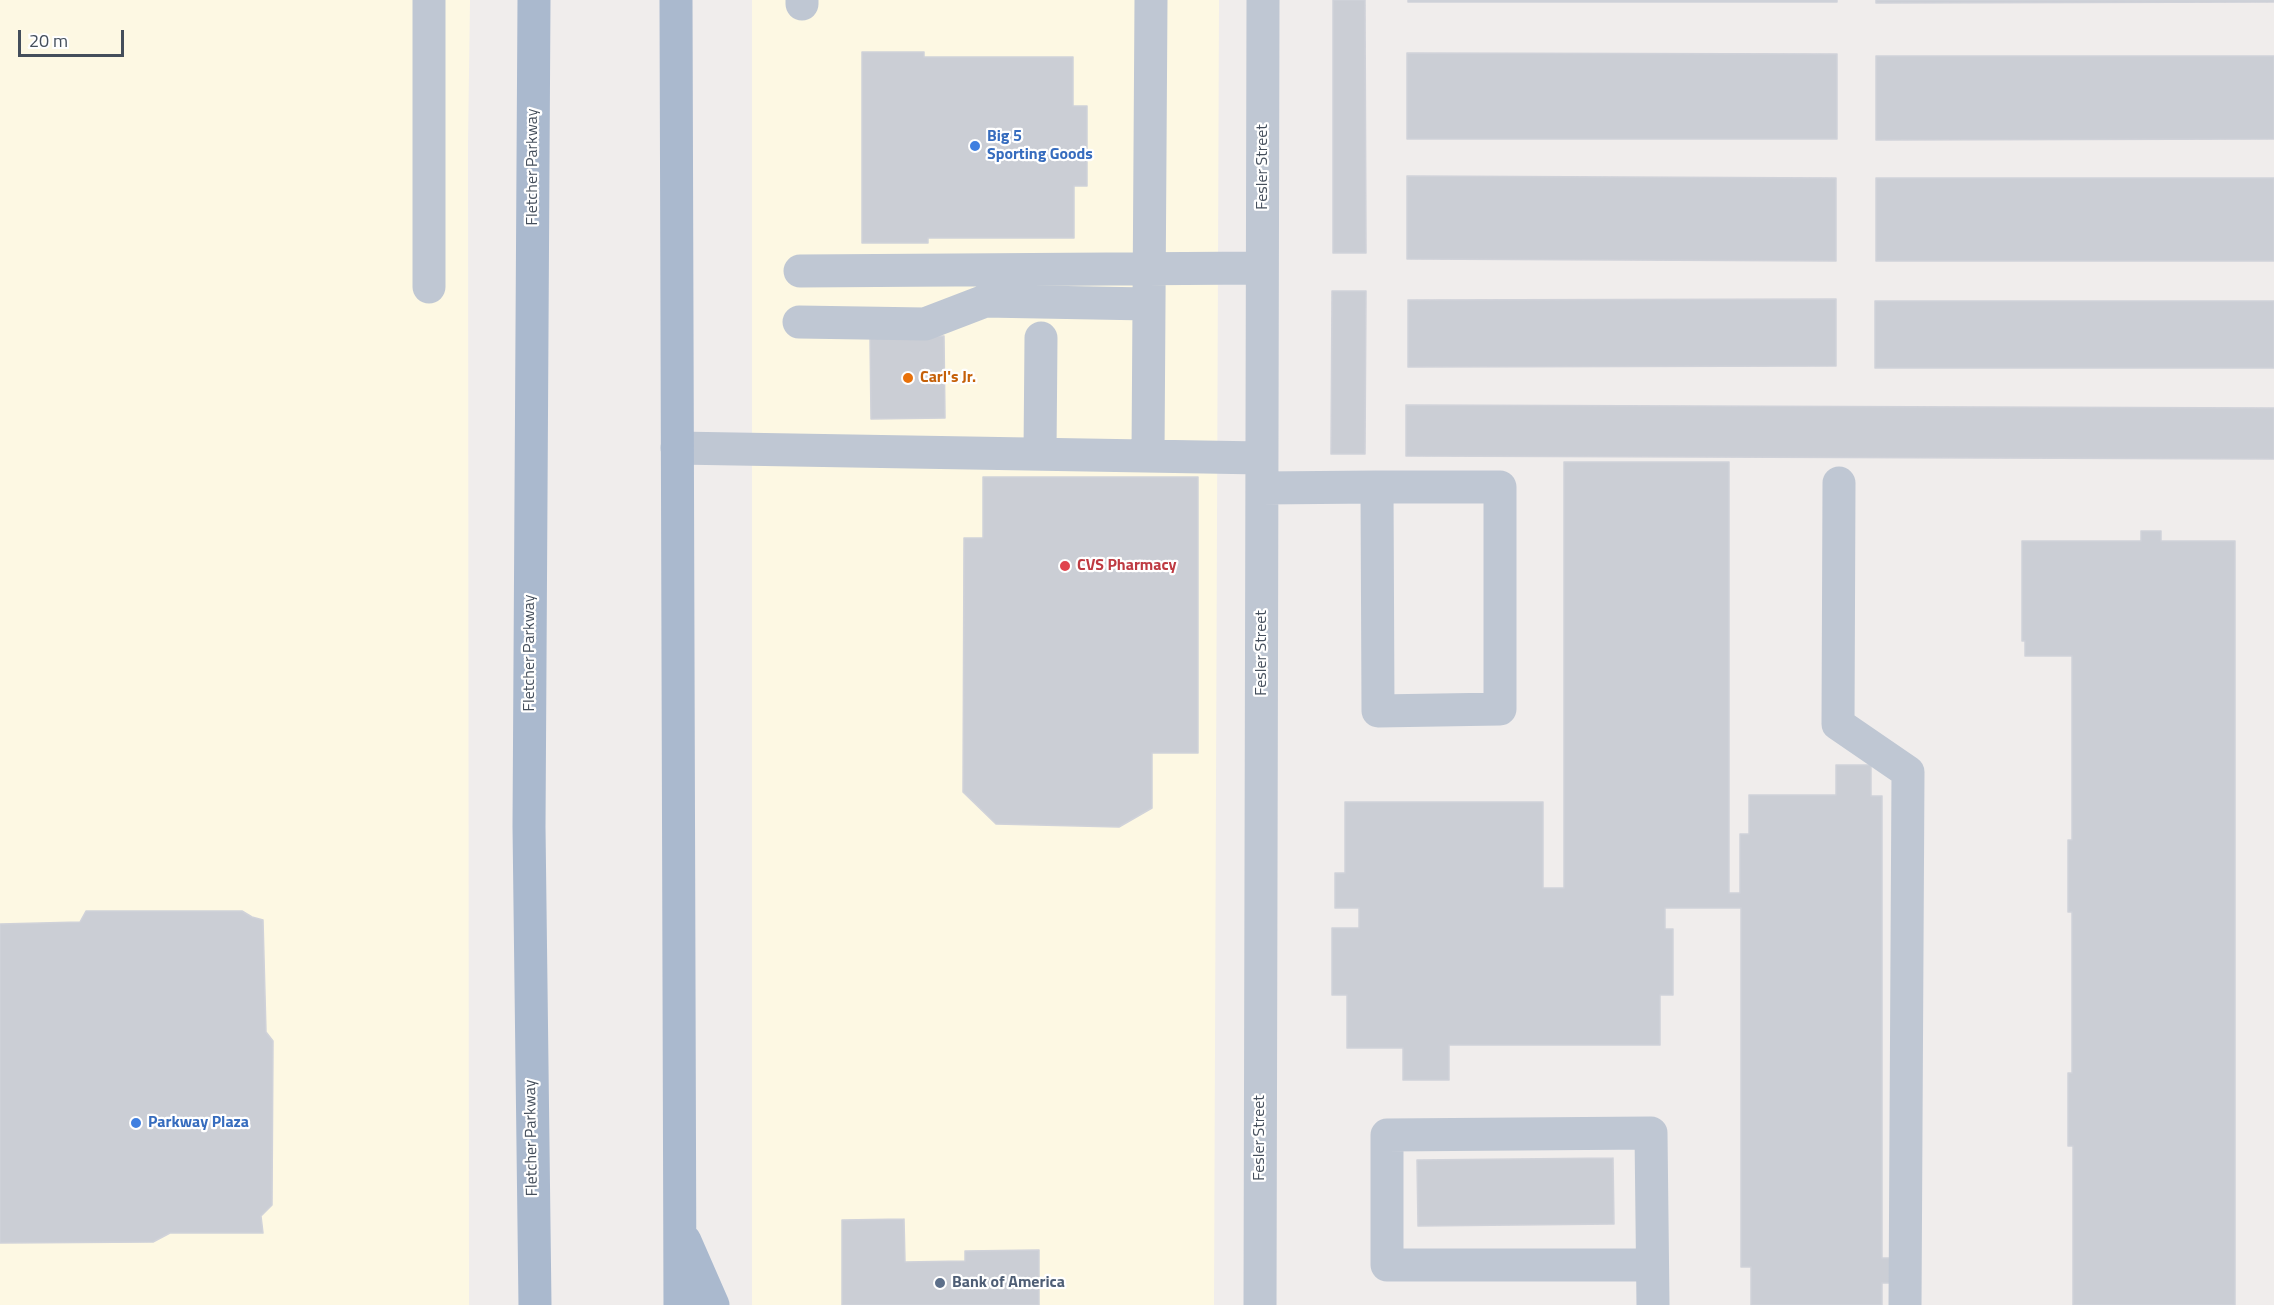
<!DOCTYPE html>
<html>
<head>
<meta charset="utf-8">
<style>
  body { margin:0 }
  #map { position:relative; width:2274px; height:1305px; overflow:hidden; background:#f0edec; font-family:"Titillium Web",sans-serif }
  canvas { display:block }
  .scale { position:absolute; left:18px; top:30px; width:106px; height:27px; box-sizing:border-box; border:3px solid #444e5b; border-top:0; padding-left:8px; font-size:18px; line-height:21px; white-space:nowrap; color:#444e5b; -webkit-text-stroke:4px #fff; paint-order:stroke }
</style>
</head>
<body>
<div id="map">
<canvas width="2274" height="1305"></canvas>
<div class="scale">20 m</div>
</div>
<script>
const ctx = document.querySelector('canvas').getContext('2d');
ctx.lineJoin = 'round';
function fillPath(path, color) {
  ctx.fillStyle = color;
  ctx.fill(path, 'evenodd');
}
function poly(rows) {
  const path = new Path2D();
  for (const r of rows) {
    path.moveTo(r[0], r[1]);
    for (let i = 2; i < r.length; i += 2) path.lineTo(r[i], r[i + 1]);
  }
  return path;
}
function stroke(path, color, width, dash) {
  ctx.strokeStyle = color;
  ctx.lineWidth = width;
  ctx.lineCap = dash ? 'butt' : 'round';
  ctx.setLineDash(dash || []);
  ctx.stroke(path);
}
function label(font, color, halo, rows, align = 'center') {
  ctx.font = font + ' "Titillium Web",sans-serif';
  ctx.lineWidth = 4.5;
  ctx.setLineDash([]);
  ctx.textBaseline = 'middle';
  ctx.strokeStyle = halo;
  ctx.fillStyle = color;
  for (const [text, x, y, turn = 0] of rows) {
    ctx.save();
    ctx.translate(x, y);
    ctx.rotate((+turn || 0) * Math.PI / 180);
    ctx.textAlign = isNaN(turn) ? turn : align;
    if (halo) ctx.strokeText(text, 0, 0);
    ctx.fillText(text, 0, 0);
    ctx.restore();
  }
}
fillPath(poly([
  [0,0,470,0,468,144,469,1305,0,1305],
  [752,0,1219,0,1214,1305,752,1305]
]), '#fdf8e3');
const building = poly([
  [1333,0,1365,0,1366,253,1333,253,1333,0],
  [1408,0,1837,0,1837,2,1408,2,1408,0],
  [1876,0,2274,0,2274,2,1876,3,1876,0],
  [862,52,924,52,924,57,1073,57,1073,106,1087,106,1087,186,1074,186,1074,238,928,238,928,243,862,243,862,52],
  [1407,53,1837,54,1837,139,1407,139,1407,53],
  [1876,56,2274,56,2274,139,1876,140,1876,56],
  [1407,176,1836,178,1836,261,1407,259,1407,176],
  [1876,178,2274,178,2274,261,1876,261,1876,178],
  [1332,291,1366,291,1365,454,1331,454,1332,291],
  [1836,299,1836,366,1408,367,1408,300,1836,299],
  [1875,301,2274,301,2274,368,1875,368,1875,301],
  [944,336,945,418,871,419,870,337,944,336],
  [1406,405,2274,408,2274,459,1406,456,1406,405],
  [1564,462,1729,462,1729,893,1740,893,1740,834,1749,834,1749,795,1836,795,1836,765,1871,765,1871,796,1882,796,1882,1258,1892,1258,1892,1283,1882,1283,1882,1305,1751,1305,1751,1267,1741,1267,1741,908,1665,908,1665,929,1673,929,1673,995,1660,995,1660,1045,1449,1045,1449,1080,1403,1080,1403,1048,1347,1048,1347,995,1332,995,1332,928,1359,928,1359,908,1335,908,1335,873,1345,873,1345,802,1543,802,1543,888,1564,888,1564,462],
  [983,477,1198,477,1198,753,1152,753,1152,808,1119,827,996,824,963,792,964,538,983,538,983,477],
  [2141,531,2161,531,2161,541,2235,541,2235,1305,2073,1305,2073,1146,2068,1146,2068,1073,2072,1073,2072,912,2068,912,2068,840,2072,840,2072,656,2025,656,2025,641,2022,641,2022,541,2141,541,2141,531],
  [86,911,242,911,252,917,263,920,266,1032,273,1041,272,1205,261,1216,263,1233,170,1233,153,1242,0,1243,0,924,80,922,86,911],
  [1613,1158,1614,1224,1418,1226,1417,1160,1613,1158],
  [904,1219,905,1262,965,1261,965,1251,1039,1250,1039,1305,842,1305,842,1220,904,1219]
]);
fillPath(building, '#cbced5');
stroke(building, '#d0d2d9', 1.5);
stroke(poly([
  [429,0,429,287],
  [802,4,802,0],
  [800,271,1262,268],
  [799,322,925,324,985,301,1148,304],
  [677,448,1262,458],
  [1040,453,1041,338],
  [1148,456,1151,0],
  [1839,483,1838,724,1908,772,1905,1305],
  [1262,488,1377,487,1500,487,1500,709,1378,711,1377,487],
  [1652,1265,1387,1265,1387,1135,1651,1133,1653,1305],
  [1260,1305,1263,0]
]), '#bfc7d3', 33);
stroke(poly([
  [534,0,529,826,535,1305],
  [676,0,680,1305],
  [685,1241,713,1305]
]), '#aab9ce', 33);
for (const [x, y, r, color] of [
  [975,146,6,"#3f7fe0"],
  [908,378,6,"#e8710a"],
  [1065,566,6,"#e0444e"],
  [136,1123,6,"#3f7fe0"],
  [940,1283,6,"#5c6f8a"]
]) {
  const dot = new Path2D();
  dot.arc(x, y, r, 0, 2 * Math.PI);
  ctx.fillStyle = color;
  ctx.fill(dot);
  stroke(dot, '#fff', 2);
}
label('bold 16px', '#366cbe', '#fff', [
  ["Big 5",987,137],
  ["Sporting Goods",987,155],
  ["Parkway Plaza",148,1123]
], 'left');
label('16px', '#444e5b', '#fff', [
  ["Fletcher Parkway",533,167,-90],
  ["Fesler Street",1263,167,-90],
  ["Fletcher Parkway",530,653,-90],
  ["Fesler Street",1262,653,-90],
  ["Fletcher Parkway",532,1138,-91],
  ["Fesler Street",1260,1138,-90]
]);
label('bold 16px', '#c56008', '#fff', [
  ["Carl's Jr.",920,378]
], 'left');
label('bold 16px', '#be3a42', '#fff', [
  ["CVS Pharmacy",1077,566]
], 'left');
label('bold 16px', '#4e5e75', '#fff', [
  ["Bank of America",952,1283]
], 'left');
</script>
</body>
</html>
